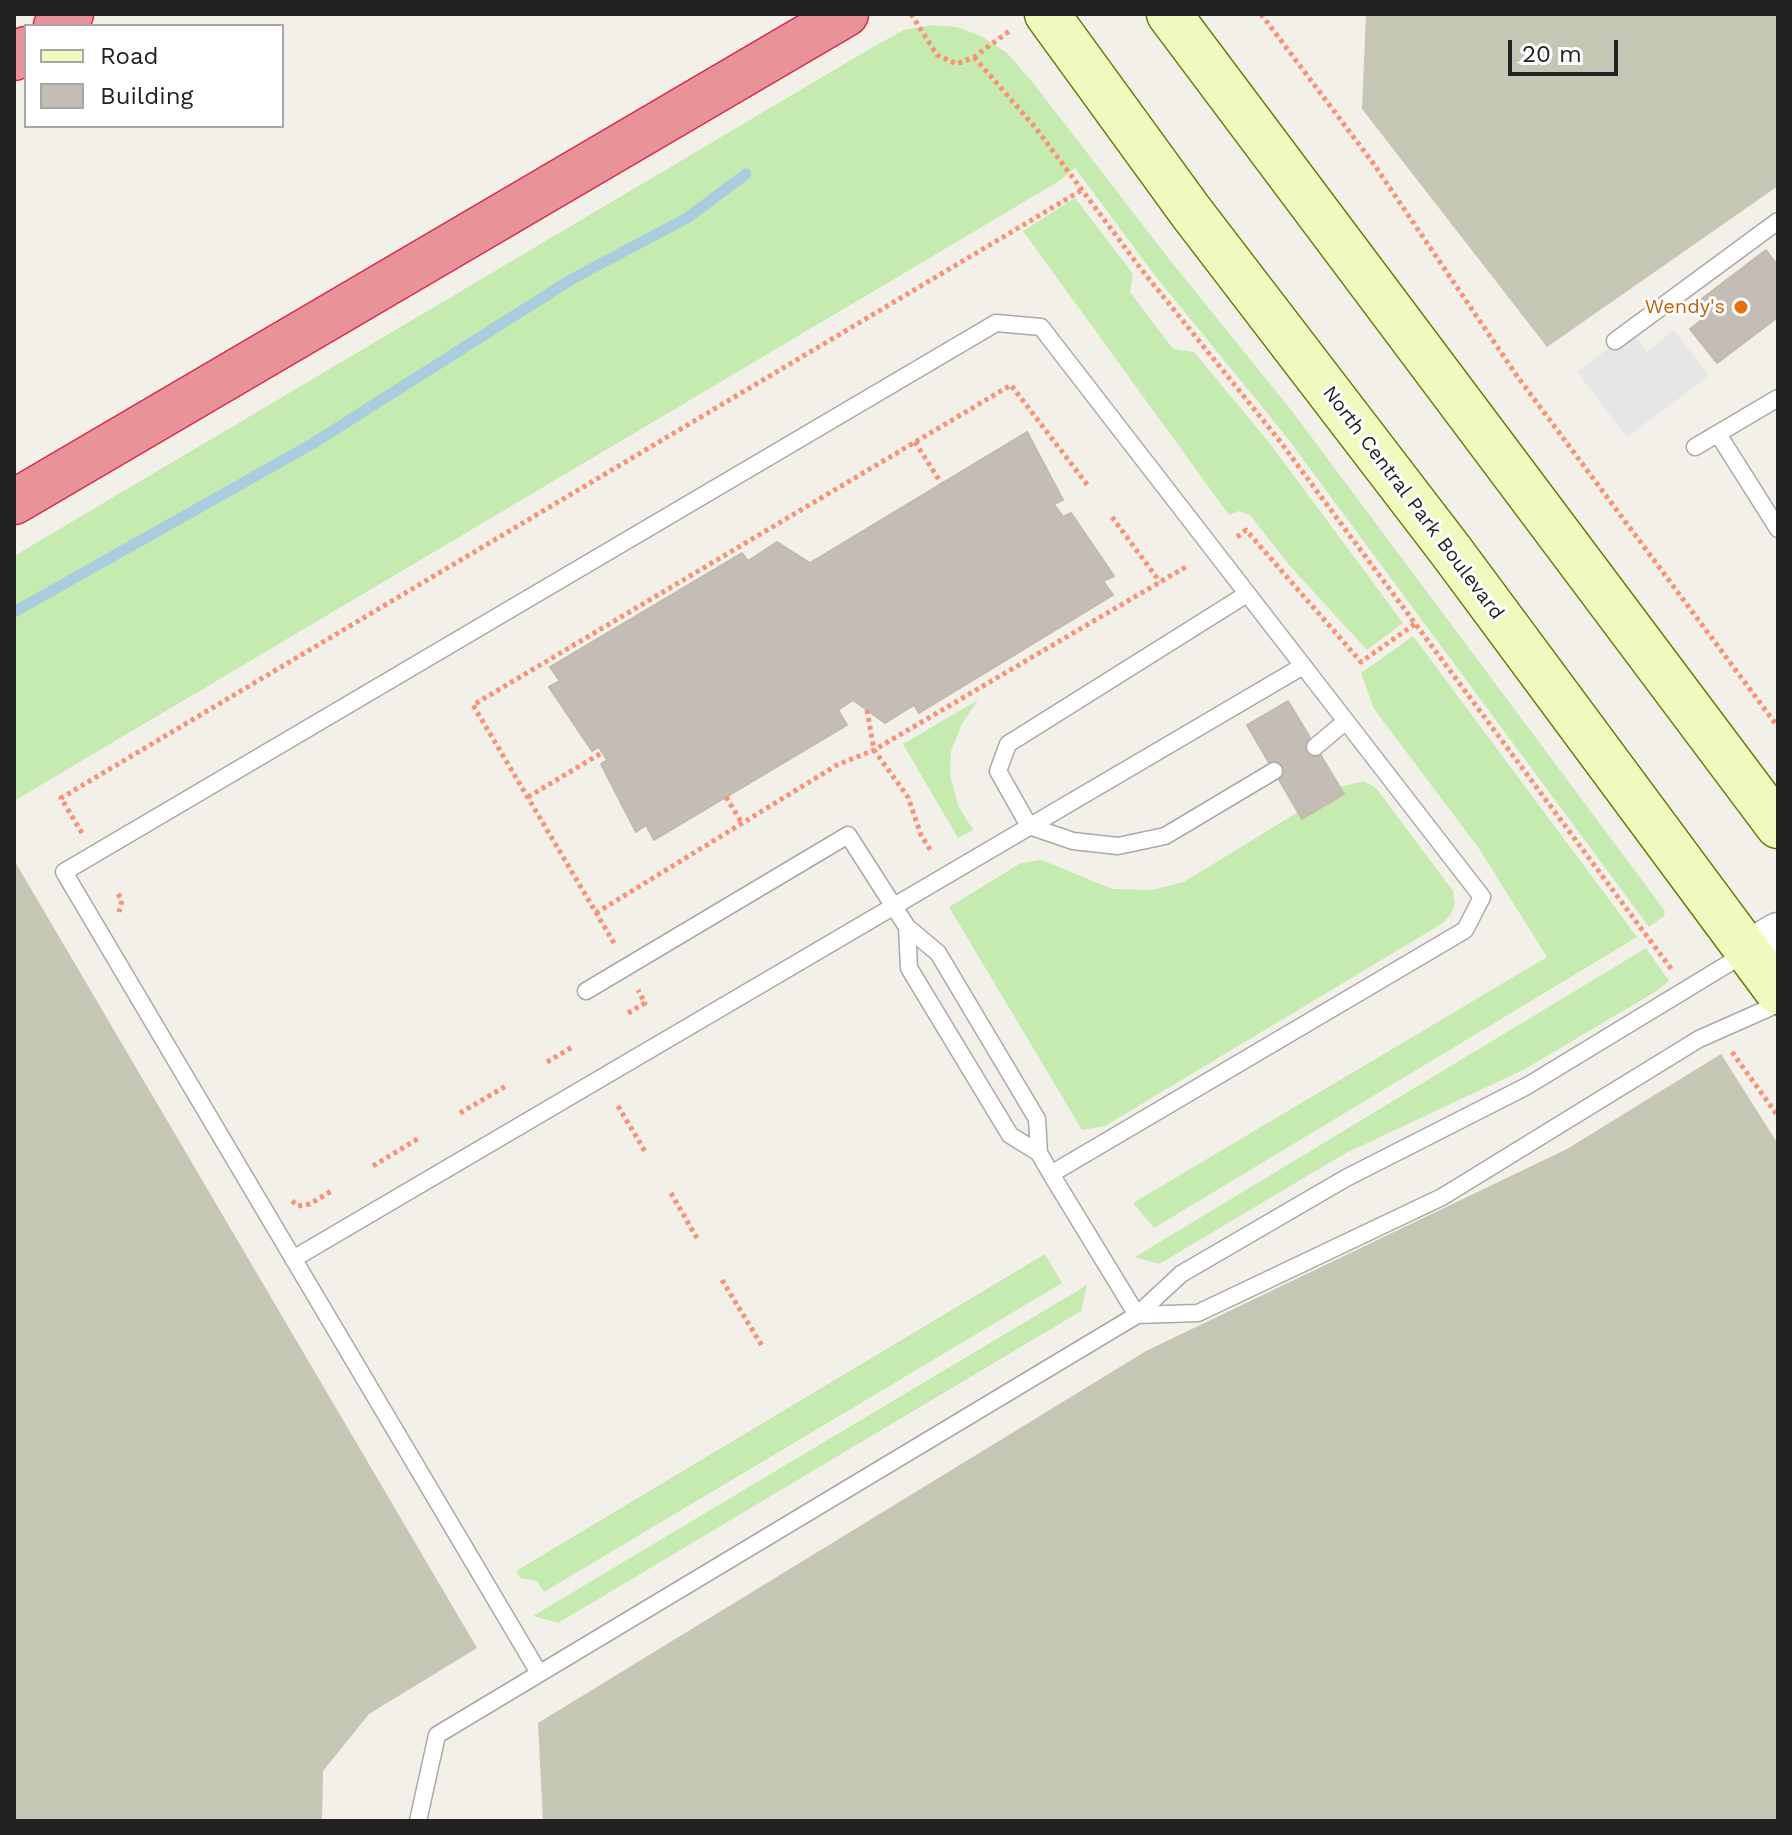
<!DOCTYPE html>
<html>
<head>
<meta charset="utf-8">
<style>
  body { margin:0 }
  #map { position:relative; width:1792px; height:1835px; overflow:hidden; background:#f2f0e9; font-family:"Work Sans",sans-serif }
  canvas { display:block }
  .frame { position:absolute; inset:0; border:16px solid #222; pointer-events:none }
  .legend { position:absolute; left:24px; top:24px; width:260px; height:104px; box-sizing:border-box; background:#fff; border:2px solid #a7a7a7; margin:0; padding:10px 14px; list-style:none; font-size:24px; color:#222 }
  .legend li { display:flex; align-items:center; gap:16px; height:40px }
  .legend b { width:40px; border:2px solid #a7a7a7 }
  .scale { position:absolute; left:1508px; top:40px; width:110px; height:36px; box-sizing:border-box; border:4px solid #222; border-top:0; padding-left:10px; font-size:24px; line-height:28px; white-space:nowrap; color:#222; -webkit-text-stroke:6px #fff; paint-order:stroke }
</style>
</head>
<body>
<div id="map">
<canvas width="1792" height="1835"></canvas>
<div class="frame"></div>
<ul class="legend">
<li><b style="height:10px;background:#f0fabf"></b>Road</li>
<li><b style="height:22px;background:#c3bdb5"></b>Building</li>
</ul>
<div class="scale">20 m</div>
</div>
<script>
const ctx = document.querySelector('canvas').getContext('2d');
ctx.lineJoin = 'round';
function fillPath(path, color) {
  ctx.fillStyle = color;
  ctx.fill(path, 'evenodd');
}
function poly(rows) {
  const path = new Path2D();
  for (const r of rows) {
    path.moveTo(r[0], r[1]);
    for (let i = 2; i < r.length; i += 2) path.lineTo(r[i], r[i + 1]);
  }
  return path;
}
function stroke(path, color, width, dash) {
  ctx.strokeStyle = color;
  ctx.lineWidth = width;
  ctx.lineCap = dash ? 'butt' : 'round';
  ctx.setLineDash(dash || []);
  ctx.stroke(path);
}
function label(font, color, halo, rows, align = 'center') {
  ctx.font = font + ' "Work Sans",sans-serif';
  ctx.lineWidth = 6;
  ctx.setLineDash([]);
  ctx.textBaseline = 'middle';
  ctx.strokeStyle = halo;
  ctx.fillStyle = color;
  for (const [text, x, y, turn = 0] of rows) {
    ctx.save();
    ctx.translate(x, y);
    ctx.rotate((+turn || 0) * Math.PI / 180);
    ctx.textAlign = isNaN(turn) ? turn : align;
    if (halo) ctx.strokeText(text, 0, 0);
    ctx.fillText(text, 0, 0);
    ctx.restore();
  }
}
fillPath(poly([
  [1366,14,1778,14,1778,186,1547,347,1362,109],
  [14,860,477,1648,369,1714,323,1771,322,1821,14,1821],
  [1721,1054,1778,1144,1778,1821,543,1821,538,1723,1146,1351,1567,1149]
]), '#c5c7b4');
fillPath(poly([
  [931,25,957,27,981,36,1007,53,1034,84,1169,259,1292,411,1665,911,1664,916,1649,927,1285,435,1153,273,1075,168,1061,180,14,801,14,556,873,47,904,30],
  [1075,198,1133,274,1130,292,1173,349,1194,352,1271,445,1403,623,1367,650,1290,566,1250,515,1239,511,1229,515,1023,231],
  [1413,636,1637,937,1154,1228,1133,1203,1547,957,1480,850,1374,709,1361,673],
  [978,700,962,724,951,751,950,775,958,805,973,830,958,838,903,744],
  [1364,781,1376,788,1453,891,1455,904,1451,914,1443,923,1105,1126,1082,1130,949,907,1021,863,1042,860,1112,889,1152,890,1184,882,1298,812,1302,819,1343,795,1339,787],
  [1646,948,1669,981,1655,992,1525,1069,1346,1153,1159,1264,1135,1257],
  [1045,1254,1062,1283,544,1592,537,1581,520,1578,516,1571],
  [1087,1285,1081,1311,558,1623,533,1616]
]), '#c6ebb0');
fillPath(poly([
  [1674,330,1709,376,1627,437,1577,372,1631,331,1647,352]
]), '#e6e6e6');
stroke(poly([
  [14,612,312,444,572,279,687,218,746,174]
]), '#aaccdf', 11);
const building = poly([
  [1766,250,1778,266,1778,317,1717,363,1690,329,1709,314,1699,301,1766,250],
  [1027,432,1063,500,1054,504,1063,517,1071,513,1114,576,1103,581,1113,595,919,713,914,705,885,723,853,700,838,710,847,725,654,840,646,825,636,832,601,764,607,760,599,747,592,751,549,687,560,681,550,667,742,553,748,561,777,542,810,563,1027,432],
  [1288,701,1344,794,1302,819,1247,725,1288,701]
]);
fillPath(building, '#c3bdb5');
stroke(building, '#c4b9ab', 2);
const service = poly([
  [1615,341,1778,221],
  [1718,434,1778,529],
  [1695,447,1778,398],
  [1247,594,1008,744,998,771,1029,826,1073,841,1118,846,1165,836,1274,771],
  [1315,747,1346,721],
  [907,927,909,968,1010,1135,1039,1153],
  [586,991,848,835,907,927,938,953,1037,1119,1039,1153,1051,1174],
  [293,1259,1303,666],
  [1137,1315,1198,1313,1442,1197,1699,1039,1778,1004],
  [539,1673,64,872,996,323,1041,327,1482,897,1465,930,1051,1174,1137,1315],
  [418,1821,437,1735,1137,1315,1181,1274,1346,1178,1527,1086,1746,953]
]);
const tertiary = poly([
  [1748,951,1778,933]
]);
const secondary = poly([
  [1047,14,1191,212,1451,551,1778,992],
  [1169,14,1778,826]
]);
const motorway = poly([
  [56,26,71,14],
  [14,58,26,49],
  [14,502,846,14]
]);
stroke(service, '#a9a9a9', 19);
stroke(tertiary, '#a9a9a9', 43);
stroke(secondary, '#617c06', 47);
stroke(motorway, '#db2b52', 47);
stroke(poly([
  [911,14,937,55,957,64,974,57,1012,29],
  [1261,14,1373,163,1517,376,1778,727],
  [974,57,1035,127,1141,269,1279,440,1672,970],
  [915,442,941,483],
  [1112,517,1160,582],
  [1237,537,1246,530,1361,662,1415,624],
  [867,710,874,750,908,797,921,835,931,851],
  [528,797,603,752],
  [726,797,742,823],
  [82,833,61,798,1082,190],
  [118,894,122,900,119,912],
  [596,913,837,765,874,750,1189,565],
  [614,943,473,705,1011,385,1089,487],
  [628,1013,645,1003,638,990],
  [1732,1052,1778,1116],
  [547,1062,574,1046],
  [618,1106,646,1153],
  [460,1113,506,1086],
  [373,1166,419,1138],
  [671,1193,698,1240],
  [292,1201,298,1206,310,1204,333,1190],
  [722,1280,762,1346]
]), '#f99173', 5, [4, 4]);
stroke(service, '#fff', 16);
stroke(tertiary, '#fff', 40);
stroke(secondary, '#f0fabf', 44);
stroke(motorway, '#e79398', 44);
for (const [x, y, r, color] of [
  [1741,307,8,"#e8710a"]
]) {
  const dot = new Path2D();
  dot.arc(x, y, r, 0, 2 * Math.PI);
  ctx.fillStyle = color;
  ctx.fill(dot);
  stroke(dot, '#fff', 3);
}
label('20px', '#c56008', '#fff', [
  ["Wendy's",1725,307]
], 'right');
label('20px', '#222', '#fff', [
  ["North Central Park Boulevard",1413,503,53]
]);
</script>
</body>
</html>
